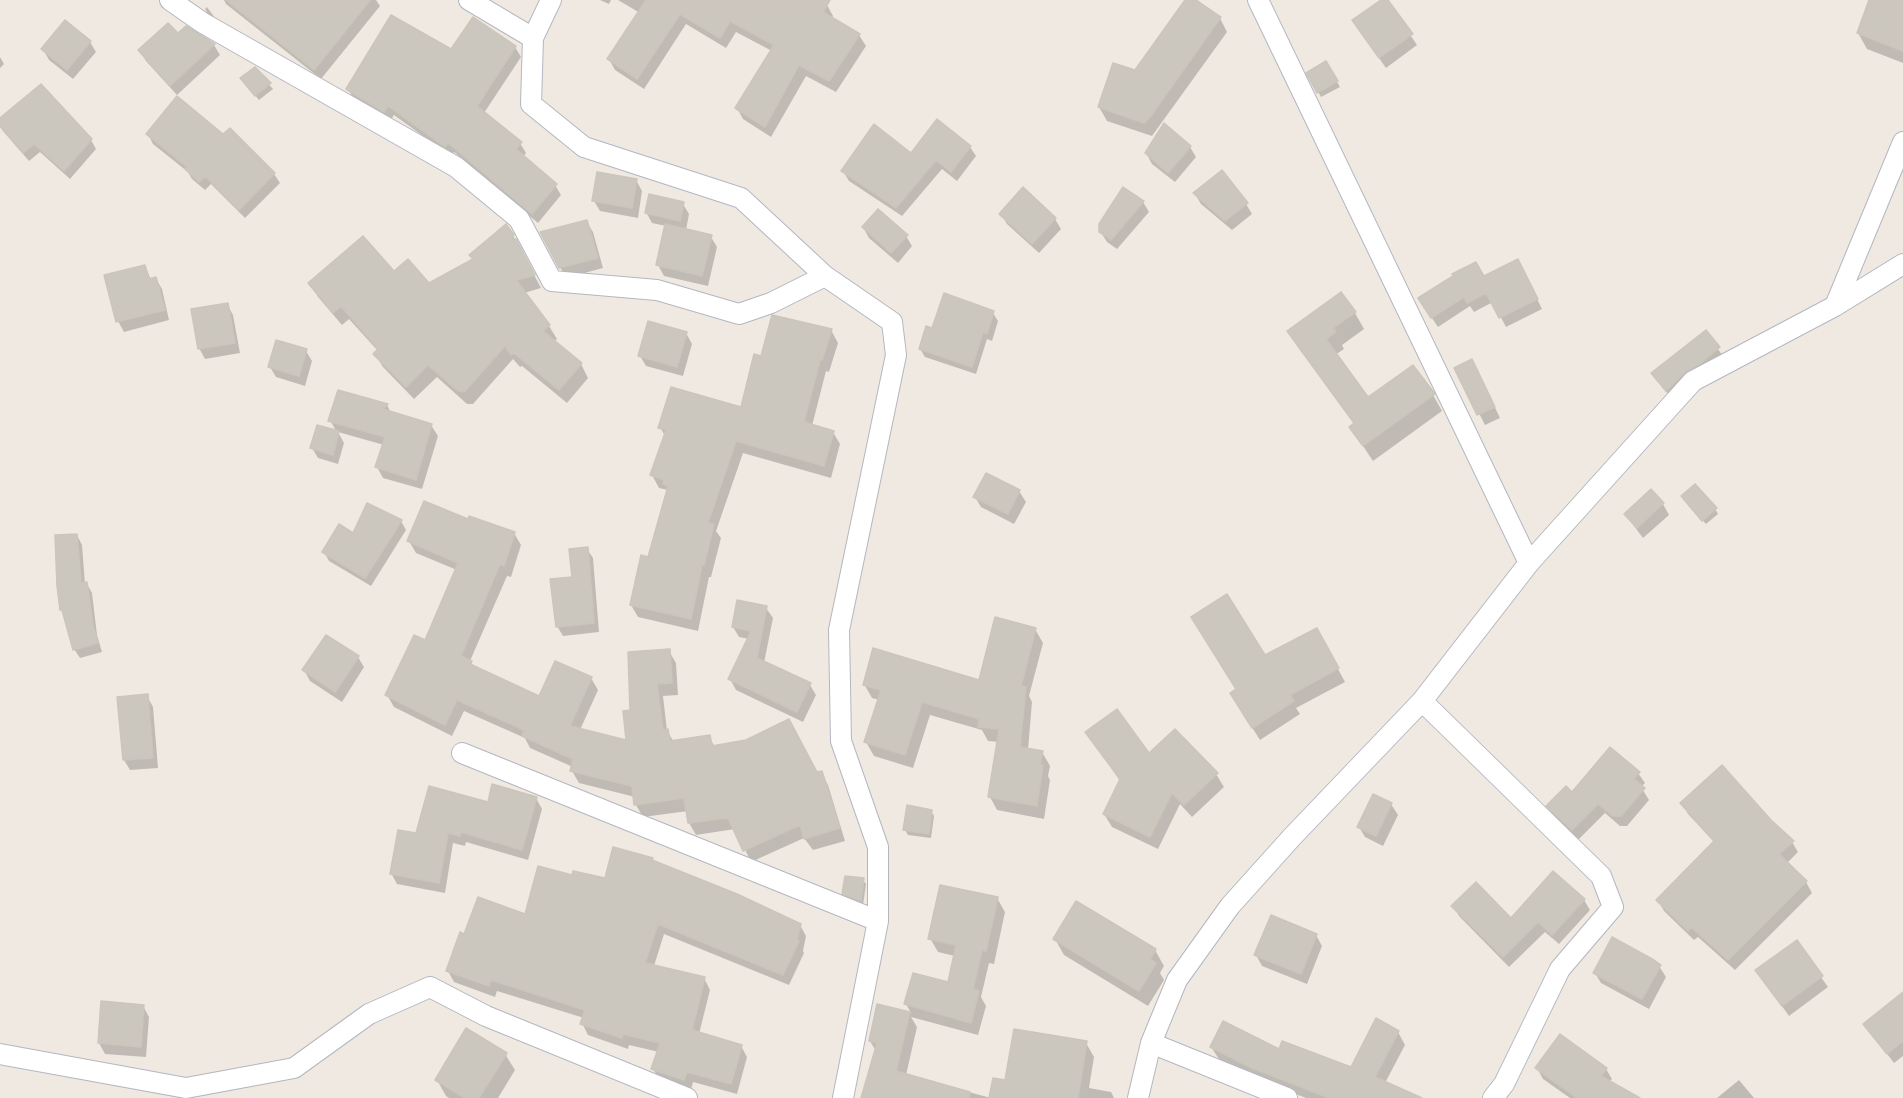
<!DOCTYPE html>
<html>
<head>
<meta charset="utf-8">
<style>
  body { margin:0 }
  canvas { display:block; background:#efe9e1 }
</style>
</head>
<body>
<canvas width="1903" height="1098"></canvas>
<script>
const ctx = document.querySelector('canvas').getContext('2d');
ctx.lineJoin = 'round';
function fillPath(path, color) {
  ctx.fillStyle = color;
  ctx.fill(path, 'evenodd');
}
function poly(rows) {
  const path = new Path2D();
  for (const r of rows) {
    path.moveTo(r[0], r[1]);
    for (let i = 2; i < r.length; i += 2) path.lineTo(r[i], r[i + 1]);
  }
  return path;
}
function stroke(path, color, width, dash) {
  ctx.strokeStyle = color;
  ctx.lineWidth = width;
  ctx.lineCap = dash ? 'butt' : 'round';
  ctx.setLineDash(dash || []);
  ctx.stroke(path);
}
fillPath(poly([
  [224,0,376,0,380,6,321,79,226,4],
  [600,0,611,0,609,4],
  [618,0,818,0,827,5,833,16,832,19,859,35,866,46,836,92,806,76,771,137,743,119,737,108,772,51,736,32,726,48,686,24,644,89,615,70,609,59,640,13],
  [1187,0,1193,0,1220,18,1227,32,1152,136,1107,121,1099,107,1136,72],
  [1384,0,1387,0,1417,45,1386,68,1360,31],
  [1871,0,1903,0,1903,63,1867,49,1858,33],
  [207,7,215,18,219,24,211,19,205,9],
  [186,28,214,45,220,55,177,95,146,61,140,51,178,35],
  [90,42,96,52,73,79,49,60,43,49],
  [515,47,521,57,484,113,520,143,526,153,523,157,555,185,561,195,538,223,454,152,451,156,394,115,390,121,354,99,348,89,452,51],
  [0,57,4,64,0,68],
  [1326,63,1340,87,1321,97,1308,73],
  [255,69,273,89,259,100,245,83],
  [0,120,91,140,96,149,70,179,40,152,29,161,3,131,0,126],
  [148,134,223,136,274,174,280,183,245,218,211,184,205,190,192,179,188,172,153,144],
  [970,147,976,156,957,181,942,169,902,216,849,181,843,171,911,155],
  [1190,147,1196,157,1175,182,1152,164,1146,153],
  [636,180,642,191,638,218,600,211,594,201],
  [1195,194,1246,204,1252,214,1232,230,1201,204],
  [1143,202,1149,212,1117,249,1107,242,1100,231],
  [683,204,689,214,686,230,711,237,717,247,708,286,664,276,658,265,666,226,652,223,646,212],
  [1001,214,1055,219,1061,229,1039,253,1007,224],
  [586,221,593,232,603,268,566,278,560,267],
  [863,227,906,236,912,246,898,263,869,238],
  [513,236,541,288,524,293,549,326,557,339,554,342,581,364,588,378,567,403,522,366,520,367,513,359,473,404,467,404,437,377,414,399,383,367,375,354,378,351,349,319,342,325,318,297,310,283,393,273,429,285],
  [145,266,151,280,156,279,162,289,169,320,124,332,118,321],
  [1523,271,1542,309,1506,327,1493,302,1474,312,1470,306,1438,327,1425,308,1484,277],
  [227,304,233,315,240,353,205,359,199,348],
  [993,313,998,321,992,341,987,339,976,374,925,357,920,349,933,330],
  [1355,313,1364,329,1342,345,1344,349,1335,355,1368,399,1433,395,1442,411,1373,461,1351,428,1355,425,1298,347,1289,331],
  [831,330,838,343,829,372,826,371,812,426,833,432,840,444,831,478,743,453,716,531,721,538,711,577,709,577,698,631,638,617,631,605,649,559,668,490,659,488,652,475,665,436,660,427,742,409,762,357],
  [1706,332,1725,359,1673,401,1653,374],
  [686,333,692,344,683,376,646,366,640,356],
  [306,351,312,361,305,386,276,377,270,367],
  [1456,368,1478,372,1500,418,1485,425],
  [339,392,387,405,391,413,431,425,438,436,422,489,383,478,377,467,384,445,338,432,344,443,338,464,318,458,312,448,336,431,330,420],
  [1019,491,1026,502,1014,524,981,507,975,497],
  [1651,491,1663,504,1669,515,1643,538,1625,514],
  [1685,501,1715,509,1718,514,1706,524],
  [401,521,406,530,371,586,329,561,324,552,353,535],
  [469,521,514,533,521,545,511,577,507,576,470,661,474,667,540,698,591,678,598,690,580,730,628,742,632,712,669,651,676,663,678,695,663,696,667,731,674,742,709,737,715,747,817,774,821,773,828,785,845,841,813,850,804,838,751,862,735,829,696,835,689,823,688,811,643,817,636,805,635,797,579,783,572,771,573,767,530,748,525,738,464,711,452,736,394,707,387,695,426,642,457,570,416,553,409,541],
  [77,535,82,545,85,584,87,584,92,593,97,635,102,652,80,658,74,649,62,610],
  [587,549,593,558,599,632,563,636,557,626,573,578],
  [766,608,773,618,764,663,810,685,816,695,803,722,736,690,730,679,749,639,739,637,733,627],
  [1035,629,1043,643,1029,696,1032,702,1028,750,1042,752,1050,766,1048,776,1050,780,1044,819,997,810,990,797,999,742,988,741,982,730,930,715,913,768,874,756,866,742,879,700,872,698,864,684,980,682],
  [1317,630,1345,682,1296,708,1300,714,1260,740,1239,707,1237,690,1264,657],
  [358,657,364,667,342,702,310,681,304,670],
  [147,696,153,707,158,768,130,770,124,760],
  [1087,732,1149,755,1216,774,1224,787,1192,817,1180,804,1158,849,1112,827,1104,814,1120,781],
  [1638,773,1645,783,1641,787,1649,800,1627,826,1620,826,1605,813,1578,840,1554,817,1548,806,1572,794],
  [1374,796,1391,804,1398,815,1383,846,1365,837,1359,827],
  [536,798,542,809,528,860,466,842,465,846,453,843,445,893,397,884,391,873,418,835,489,803],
  [1682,803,1770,821,1792,842,1798,852,1787,863,1806,882,1812,893,1735,970,1698,937,1694,940,1664,911,1658,900,1715,843,1688,814],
  [931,811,934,816,931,838,908,835,905,830],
  [652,859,653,862,800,925,806,936,803,951,804,953,789,985,664,934,654,966,704,978,710,990,699,1034,741,1046,747,1057,737,1094,693,1082,691,1090,660,1080,653,1069,659,1052,629,1045,628,1049,588,1035,582,1023,584,1018,497,991,495,997,454,982,448,971,465,936,526,916,573,877,606,880],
  [863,880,866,884,863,905,847,898,844,893],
  [997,898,1005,912,994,964,989,963,981,997,986,1006,978,1035,911,1017,917,1027,906,1075,991,1098,1006,1082,1086,1043,1094,1057,1089,1088,1111,1092,1114,1098,862,1098,876,1051,870,1041,878,1005,911,1013,906,1004,949,984,955,956,938,952,930,938],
  [1584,900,1590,910,1559,944,1545,932,1509,967,1459,916,1453,906,1511,920],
  [1316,935,1322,946,1307,984,1262,966,1256,955],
  [1055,939,1155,950,1164,966,1160,973,1164,980,1148,1006,1064,955],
  [1796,942,1828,987,1789,1016,1757,971],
  [1659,966,1666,977,1649,1009,1601,983,1595,973],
  [1903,997,1903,1056,1894,1063,1865,1025],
  [143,1006,149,1017,146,1057,105,1054,99,1043],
  [1398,1032,1405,1045,1385,1083,1406,1098,1306,1098,1260,1080,1219,1059,1211,1047,1280,1051,1351,1068],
  [505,1054,515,1070,498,1098,449,1098,446,1096,437,1080],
  [1537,1068,1606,1069,1612,1079,1609,1082,1637,1098,1570,1098,1543,1079],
  [1739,1080,1754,1098,1717,1098]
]), '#0003');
const building = poly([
  [226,0,370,0,314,70,226,0],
  [646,0,830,0,823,12,860,34,829,81,799,65,765,127,735,108,774,45,730,21,720,38,680,14,637,79,607,59,646,0],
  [1185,0,1196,0,1221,17,1150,117,1144,123,1098,107,1113,63,1135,70,1185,0],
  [1381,0,1388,0,1413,34,1379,58,1352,20,1381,0],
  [1869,0,1903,0,1903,51,1857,33,1869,0],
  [391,15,451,49,473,17,516,46,477,106,522,142,516,149,557,184,532,214,448,143,445,147,388,106,384,112,346,89,391,15],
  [65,20,91,41,67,70,41,49,65,20],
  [168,23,178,33,186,26,215,44,170,86,138,50,168,23],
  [1326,61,1338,81,1317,93,1306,73,1326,61],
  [255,67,271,83,255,96,240,78,255,67],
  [41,84,92,139,64,171,34,144,23,153,0,126,0,118,41,84],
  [177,96,223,134,230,128,275,173,239,210,205,176,199,182,185,169,187,167,146,134,177,96],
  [937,119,971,146,951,172,936,160,896,208,841,171,874,124,911,153,937,119],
  [1164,123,1191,146,1168,173,1145,153,1164,123],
  [1222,170,1248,203,1225,221,1193,193,1222,170],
  [597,172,637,179,632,208,592,201,597,172],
  [1023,187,1056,218,1032,244,999,214,1023,187],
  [1123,187,1144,201,1111,240,1099,232,1099,224,1123,187],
  [649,194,684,202,680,221,645,213,649,194],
  [878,209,908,235,891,253,862,227,878,209],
  [587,220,598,258,559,268,540,232,587,220],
  [506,224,514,235,509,240,516,239,535,275,516,280,550,325,543,331,582,363,559,390,514,353,511,355,505,346,465,391,458,391,428,365,406,387,373,354,378,349,341,306,333,313,308,283,363,236,394,271,408,259,429,283,473,259,469,255,506,224],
  [665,224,712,235,702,276,656,265,665,224],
  [1518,259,1538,299,1499,318,1486,293,1467,303,1464,297,1431,318,1418,298,1453,276,1452,274,1476,262,1484,276,1518,259],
  [145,265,149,279,156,277,165,310,116,322,104,275,145,265],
  [1341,292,1356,312,1333,328,1336,332,1326,339,1368,397,1413,365,1435,394,1363,446,1349,427,1354,423,1287,331,1341,292],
  [944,293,994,311,987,334,983,332,972,367,919,349,926,326,932,328,944,293],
  [228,303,235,343,198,349,191,309,228,303],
  [772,315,832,329,822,360,820,360,804,422,834,431,824,466,736,441,708,523,714,524,704,565,702,565,691,619,630,605,641,555,648,557,668,486,663,484,664,480,650,475,666,430,658,428,671,387,741,407,754,354,761,356,772,315],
  [648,321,687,332,677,367,638,356,648,321],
  [1706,330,1720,347,1700,364,1684,373,1666,391,1651,373,1706,330],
  [276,340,307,349,299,376,268,367,276,340],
  [1472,359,1495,407,1477,415,1454,368,1472,359],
  [338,390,388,404,383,409,432,424,416,480,375,467,385,437,328,421,338,390],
  [317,425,339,431,333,455,310,448,317,425],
  [986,473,1020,490,1008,514,973,497,986,473],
  [1695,484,1717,508,1702,521,1681,496,1695,484],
  [1651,489,1664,503,1637,528,1624,514,1651,489],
  [424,501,468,519,469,516,515,532,504,566,500,564,461,656,472,661,470,664,539,696,555,661,592,677,570,726,626,740,623,711,630,710,628,652,670,649,672,683,657,684,663,730,668,729,670,741,710,735,712,746,746,740,789,719,817,772,822,771,840,828,804,839,800,825,743,851,728,818,688,823,684,798,634,805,632,786,570,771,573,759,522,736,524,730,457,700,445,725,385,695,414,635,425,640,458,563,407,541,424,501],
  [367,503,402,520,365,578,322,552,339,524,353,533,367,503],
  [77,534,81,583,87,582,93,625,98,643,73,650,62,610,60,610,57,586,55,535,77,534],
  [588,547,594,623,556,627,550,579,572,577,569,549,588,547],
  [1227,594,1265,655,1317,628,1339,668,1290,695,1294,701,1252,728,1230,693,1236,689,1191,617,1227,594],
  [737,600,767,606,757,658,811,683,797,712,728,679,751,631,732,627,737,600],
  [995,617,1036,628,1021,686,1026,687,1020,747,1043,751,1040,765,1043,765,1037,806,988,797,999,729,978,727,979,719,922,702,905,755,864,742,881,690,863,685,873,648,979,680,995,617],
  [326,635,359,656,335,692,302,670,326,635],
  [148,694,153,758,123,760,117,697,148,694],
  [1117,709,1149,753,1175,729,1218,773,1184,805,1172,793,1150,837,1103,814,1120,779,1085,732,1117,709],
  [1610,747,1640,772,1634,779,1645,788,1621,816,1613,816,1598,804,1572,830,1546,806,1566,786,1572,792,1610,747],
  [1722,765,1771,820,1794,841,1779,854,1807,881,1728,960,1691,927,1688,931,1656,900,1714,841,1680,803,1722,765],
  [492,784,537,797,522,850,461,832,460,836,448,833,439,883,390,874,398,830,416,833,429,786,488,802,492,784],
  [1373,794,1392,803,1376,836,1357,827,1373,794],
  [907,805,932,810,929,834,903,830,907,805],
  [613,847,653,858,652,860,737,894,801,924,797,940,799,941,783,975,658,924,645,963,705,977,692,1030,742,1045,731,1084,687,1072,684,1080,651,1069,660,1043,623,1034,622,1038,580,1024,585,1010,491,980,489,986,446,971,460,932,464,934,478,897,525,914,538,866,572,875,573,871,605,878,613,847],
  [1553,871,1585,899,1552,935,1538,922,1503,957,1451,906,1476,882,1511,918,1553,871],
  [845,876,864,878,861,901,842,894,845,876],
  [940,885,998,897,986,951,982,950,973,989,979,991,971,1023,904,1004,913,973,948,982,956,945,928,939,940,885],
  [1076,901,1156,949,1150,959,1156,963,1139,991,1053,939,1076,901],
  [1271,915,1317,934,1301,974,1254,955,1271,915],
  [1612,937,1654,960,1661,965,1642,999,1593,973,1612,937],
  [1797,940,1823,976,1782,1006,1755,970,1797,940],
  [1903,992,1903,1041,1887,1054,1863,1024,1903,992],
  [101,1001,144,1005,141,1047,98,1043,101,1001],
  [877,1004,910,1012,896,1071,970,1092,969,1098,861,1098,877,1043,869,1041,877,1004],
  [1376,1018,1399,1031,1375,1077,1422,1098,1329,1098,1252,1068,1210,1047,1223,1021,1279,1049,1282,1041,1351,1067,1376,1018],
  [466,1028,507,1053,479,1098,465,1098,435,1080,466,1028],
  [1014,1029,1087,1041,1078,1098,989,1098,993,1078,1005,1080,1014,1029],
  [1560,1034,1607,1068,1601,1076,1640,1098,1577,1098,1535,1068,1560,1034]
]);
fillPath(building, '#cbc7bf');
stroke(building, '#cbc5ba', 1.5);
const street = poly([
  [170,0,203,23,456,167,519,219,552,281,657,290,739,314,771,303,825,276],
  [469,0,533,38,531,104,584,147,741,198,825,276,892,322,896,355,839,630,841,741,878,847,878,921,843,1098],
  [1258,0,1529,563],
  [533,38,551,0],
  [1835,306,1903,142],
  [1422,701,1601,876,1613,907,1560,969,1504,1084,1493,1098],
  [462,753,878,921],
  [1151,1043,1287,1098],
  [0,1054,186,1088,294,1068,369,1014,430,987,486,1016,687,1098],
  [1138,1098,1151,1043,1177,980,1230,906,1292,837,1422,701,1529,563,1693,381,1835,306,1903,264]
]);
stroke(street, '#b4b7c1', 22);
stroke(street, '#fff', 20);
</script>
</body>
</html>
